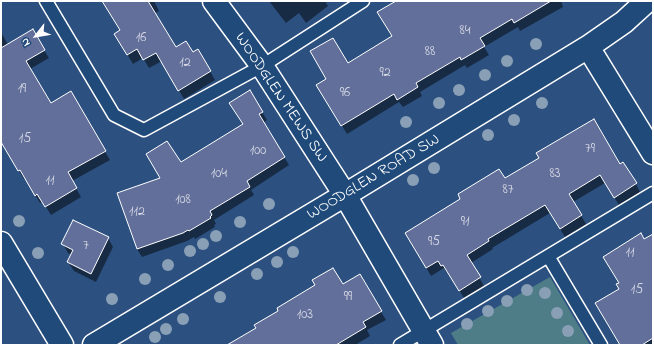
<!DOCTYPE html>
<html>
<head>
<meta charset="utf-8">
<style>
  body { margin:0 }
  #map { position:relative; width:654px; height:346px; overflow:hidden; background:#2c5180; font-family:"Indie Flower",sans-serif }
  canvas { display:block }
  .frame { position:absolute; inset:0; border:2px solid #fff; pointer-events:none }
  .north { position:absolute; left:16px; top:16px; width:40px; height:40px; -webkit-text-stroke:3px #1f4a7a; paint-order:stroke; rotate:239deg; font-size:11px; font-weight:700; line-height:16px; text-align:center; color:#fff }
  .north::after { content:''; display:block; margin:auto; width:14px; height:18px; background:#fff; clip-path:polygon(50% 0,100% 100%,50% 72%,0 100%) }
</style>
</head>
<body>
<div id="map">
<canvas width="654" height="346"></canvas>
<div class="frame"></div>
<div class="north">N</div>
</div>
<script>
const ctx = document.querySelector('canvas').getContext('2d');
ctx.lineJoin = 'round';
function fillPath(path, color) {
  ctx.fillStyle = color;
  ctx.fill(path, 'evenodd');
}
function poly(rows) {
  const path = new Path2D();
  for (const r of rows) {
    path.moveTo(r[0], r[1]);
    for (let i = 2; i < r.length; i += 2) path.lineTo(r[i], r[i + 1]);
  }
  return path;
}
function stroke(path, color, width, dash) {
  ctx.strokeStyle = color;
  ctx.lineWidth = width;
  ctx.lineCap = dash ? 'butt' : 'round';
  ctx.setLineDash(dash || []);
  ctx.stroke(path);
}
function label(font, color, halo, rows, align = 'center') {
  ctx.font = font + ' "Indie Flower",sans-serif';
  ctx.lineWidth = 3;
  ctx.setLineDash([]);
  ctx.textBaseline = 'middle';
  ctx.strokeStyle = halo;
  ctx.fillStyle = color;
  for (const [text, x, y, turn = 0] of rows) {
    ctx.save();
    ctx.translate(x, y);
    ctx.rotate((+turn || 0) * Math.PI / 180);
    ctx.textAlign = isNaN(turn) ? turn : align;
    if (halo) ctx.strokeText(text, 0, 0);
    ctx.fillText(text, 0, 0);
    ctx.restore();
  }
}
fillPath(poly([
  [550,277,590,345,458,345,451,333]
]), '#4e7d87');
fillPath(poly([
  [103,1,154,1,159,11,154,14,175,48,193,54,198,50,215,80,184,99,162,61,149,68,143,58,133,64,115,34,121,31],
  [269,1,325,1,328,6,306,23,299,13,286,23],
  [398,1,561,1,563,7,520,31,518,27,484,47,489,55,467,68,465,65,420,92,422,96,403,107,399,102,347,134,322,93,347,64,393,37],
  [32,31,49,58,30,69,51,104,70,93,110,160,72,181,81,197,51,215,43,202,40,203,25,178,24,179,1,141,1,32,8,45],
  [231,103,262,112,267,120,263,123,289,165,251,190,254,195,214,220,216,224,214,225,215,227,195,239,194,237,187,241,142,257,137,249,118,194,162,179,180,164,244,125],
  [620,165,636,184,640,192,619,205,605,183,573,202,586,224,565,237,550,213,492,248,493,249,471,263,484,286,464,298,448,272,447,273,444,268,431,276,406,233,504,180],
  [108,238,113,247,96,282,74,271,68,262,72,255,68,253,63,244],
  [644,240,653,244,653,345,621,345,620,283],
  [359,276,386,320,367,330,370,336,355,345,229,345,343,286]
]), '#0007');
const building = poly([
  [102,1,148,1,176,47,186,41,193,52,198,49,211,71,178,91,156,53,143,60,137,49,127,55,114,34,120,30,102,1],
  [396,1,551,1,514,23,512,19,480,38,485,46,461,60,460,57,416,83,418,87,397,100,394,94,341,126,316,85,326,79,310,51,333,38,348,63,392,36,377,12,396,1],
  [33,29,45,50,26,61,51,103,71,91,106,151,68,172,77,188,45,207,37,194,35,196,20,170,18,171,1,142,1,48,33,29],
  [250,90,263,112,259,114,285,157,247,181,250,187,210,211,212,215,210,217,211,218,189,231,188,230,183,233,137,249,117,193,160,178,146,154,167,141,181,162,243,124,229,103,250,90],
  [594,119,620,164,623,162,637,183,614,198,600,175,569,194,582,215,560,229,545,205,488,239,489,241,467,255,481,277,459,291,443,265,441,266,438,261,426,268,405,233,460,199,458,194,499,169,505,178,539,158,536,153,594,119],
  [73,220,109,237,91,274,67,262,73,250,61,244,73,220],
  [641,233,644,239,653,234,653,338,642,345,620,345,595,303,619,289,616,284,619,283,603,257,641,233],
  [333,268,343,284,360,274,382,311,363,322,366,327,336,345,227,345,256,328,254,325,278,311,277,308,315,285,312,280,333,268]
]);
fillPath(building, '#626f9a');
stroke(building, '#fff', 1);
const lane = poly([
  [46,1,114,115,144,130,262,66,363,1],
  [548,256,601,345],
  [400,345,653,193]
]);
const street = poly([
  [214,1,262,66,345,195,432,345],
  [588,47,653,153],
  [1,243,62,345],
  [94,345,345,195,588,47,624,22,647,1]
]);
stroke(lane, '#fff', 15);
stroke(street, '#fff', 25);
stroke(lane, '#1f4a7a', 12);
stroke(street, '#1f4a7a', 22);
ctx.fillStyle = '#889fb5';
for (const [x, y] of [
  [536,44],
  [507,61],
  [485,75],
  [459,90],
  [439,103],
  [542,103],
  [514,120],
  [406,122],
  [488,135],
  [434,168],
  [413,180],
  [269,204],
  [19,221],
  [240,222],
  [216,236],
  [203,244],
  [190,251],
  [293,252],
  [38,253],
  [277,262],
  [168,265],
  [257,274],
  [145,279],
  [527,290],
  [545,293],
  [220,297],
  [112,299],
  [507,301],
  [488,311],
  [557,313],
  [183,319],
  [467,324],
  [166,329],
  [568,331],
  [155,337]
]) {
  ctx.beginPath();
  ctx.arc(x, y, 6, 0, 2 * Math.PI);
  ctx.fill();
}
label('14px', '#d8dbe6', null, [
  ["84",465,32],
  ["16",141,39],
  ["88",430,53],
  ["12",185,64],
  ["92",385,74],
  ["19",22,90],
  ["96",345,94],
  ["15",25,140],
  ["79",590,150],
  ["100",258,152],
  ["104",219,175],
  ["83",555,175],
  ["11",50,182],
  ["87",508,191],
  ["108",183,201],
  ["112",137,213],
  ["91",465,223],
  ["95",434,243],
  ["7",86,247],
  ["11",630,254],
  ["15",637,291],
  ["99",348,298],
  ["103",305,316]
]);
label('16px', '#fff', '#1f4a7a', [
  ["WOODGLEN MEWS SW",280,98,56],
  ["WOODGLEN ROAD SW",374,178,-31]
]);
</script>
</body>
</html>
